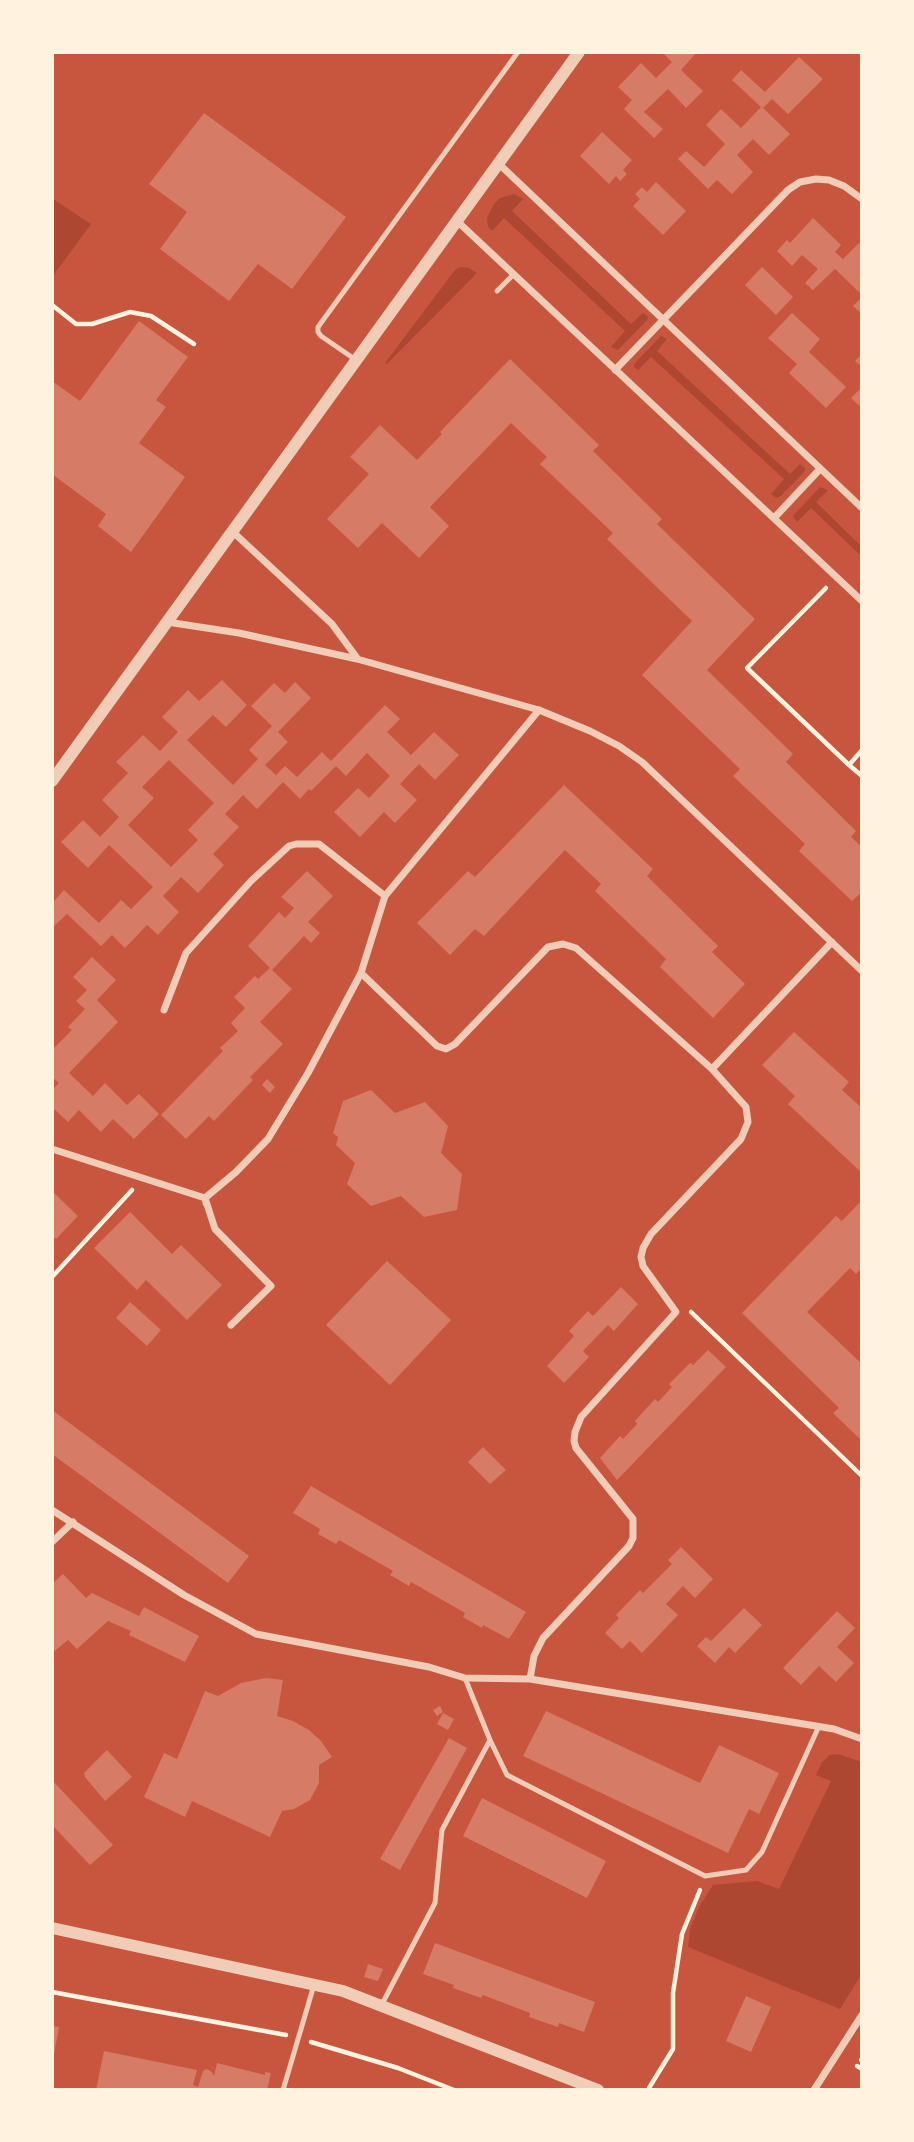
<!DOCTYPE html>
<html>
<head>
<meta charset="utf-8">
<style>
  body { margin:0 }
  #map { position:relative; width:914px; height:2142px; overflow:hidden; background:#c8553d; font-family:Helvetica,sans-serif }
  canvas { display:block }
  .frame { position:absolute; inset:0; border:54px solid #fff3e0; pointer-events:none }
</style>
</head>
<body>
<div id="map">
<canvas width="914" height="2142"></canvas>
<div class="frame"></div>
</div>
<script>
const ctx = document.querySelector('canvas').getContext('2d');
ctx.lineJoin = 'round';
function fillPath(path, color) {
  ctx.fillStyle = color;
  ctx.fill(path, 'evenodd');
}
function poly(rows) {
  const path = new Path2D();
  for (const r of rows) {
    path.moveTo(r[0], r[1]);
    for (let i = 2; i < r.length; i += 2) path.lineTo(r[i], r[i + 1]);
  }
  return path;
}
function stroke(path, color, width, dash) {
  ctx.strokeStyle = color;
  ctx.lineWidth = width;
  ctx.lineCap = dash ? 'butt' : 'round';
  ctx.setLineDash(dash || []);
  ctx.stroke(path);
}
fillPath(poly([
  [514,194,523,199,512,211,631,324,643,313,647,316,648,319,618,350,611,347,625,331,504,218,492,231,488,227,487,218,494,204,500,198],
  [53,199,91,224,53,276],
  [460,267,469,268,477,273,387,364,385,363,455,270],
  [661,336,667,339,657,351,790,474,800,464,805,468,805,471,781,496,776,498,771,494,784,479,651,357,638,370,634,367,634,364],
  [820,487,828,490,816,502,861,546,861,556,811,508,797,522,794,518,793,516],
  [838,1754,862,1762,861,1975,840,2009,688,1947,690,1929,699,1907,713,1885,757,1881,779,1889,831,1781,816,1775,822,1762,830,1755]
]), '#ae4732');
fillPath(poly([
  [662,52,697,52,681,70,703,91,686,108,668,89,644,112,663,129,654,138,624,109,632,100,618,87,641,63,656,78,672,62],
  [799,57,823,79,788,114,772,99,763,108,790,134,769,155,753,139,737,155,753,172,732,194,717,180,708,189,678,159,686,151,704,167,725,144,706,125,721,109,741,128,761,107,732,80,741,70,765,92],
  [204,113,346,217,292,289,258,264,229,301,160,249,187,212,149,184],
  [602,132,632,160,623,170,627,174,620,181,616,176,609,184,580,156],
  [656,182,686,211,663,235,633,206,640,199,635,194,642,187,647,192],
  [813,218,841,245,835,252,843,259,859,243,862,245,862,295,835,269,813,290,805,283,818,269,802,255,792,266,777,251,787,240,790,243],
  [762,267,793,297,776,315,745,285],
  [862,297,862,314,853,306],
  [792,313,820,339,809,352,846,387,826,408,789,373,797,364,768,338],
  [139,321,188,357,156,400,166,407,139,443,185,477,131,552,98,526,106,514,52,474,52,381,80,401],
  [862,354,862,367,855,361],
  [510,359,599,445,593,451,662,519,657,524,755,619,707,670,793,754,786,762,856,831,851,837,862,847,862,892,852,901,799,851,805,844,733,776,740,769,642,675,692,621,607,539,613,533,540,464,547,457,511,423,430,507,449,526,419,558,382,523,358,548,327,519,369,474,350,457,380,425,417,460,442,434,440,432],
  [862,387,862,408,851,398],
  [222,680,247,705,226,727,213,715,187,740,233,785,258,759,249,750,272,726,251,706,274,683,285,693,295,682,311,698,278,732,288,742,265,765,276,775,285,766,297,777,322,752,331,761,385,705,400,719,387,732,411,755,434,732,459,755,435,780,419,764,400,784,417,800,395,823,384,812,360,837,334,812,358,788,369,798,390,776,367,753,346,776,336,766,311,791,309,789,300,799,283,782,257,809,243,795,225,814,239,827,213,854,224,865,198,893,181,877,163,896,179,912,158,935,147,925,125,948,112,935,101,946,67,914,52,928,52,900,54,901,64,890,99,923,121,900,131,909,153,887,109,845,88,868,61,842,83,820,100,837,119,817,102,800,128,773,116,762,143,735,160,751,178,732,162,717,188,690,199,701],
  [169,760,214,803,188,830,198,840,171,867,128,825,154,798,142,787],
  [564,785,653,869,647,876,718,946,712,952,745,984,713,1018,660,967,666,959,595,891,601,884,565,850,484,936,475,929,450,955,417,923,468,871,475,877],
  [307,871,333,896,308,922,320,933,311,943,304,936,272,970,292,989,260,1022,283,1044,250,1077,253,1080,214,1121,209,1116,186,1139,161,1115,223,1051,220,1048,238,1031,231,1023,245,1008,234,997,255,976,258,979,270,968,248,946,279,912,285,918,294,908,281,897],
  [92,957,116,980,97,1000,118,1022,69,1073,93,1096,105,1083,127,1105,139,1094,159,1114,134,1139,113,1119,101,1132,79,1110,68,1122,52,1107,52,1090,59,1083,52,1077,52,1050,72,1030,68,1027,85,1009,76,1001,87,990,73,977],
  [794,1032,849,1082,842,1090,862,1108,862,1173,788,1104,795,1096,762,1065],
  [267,1079,275,1087,270,1093,262,1085],
  [371,1090,395,1113,425,1102,448,1126,441,1153,462,1174,457,1210,424,1217,401,1196,371,1206,347,1184,355,1163,336,1145,338,1137,333,1133,343,1101],
  [52,1191,78,1216,56,1239,52,1236],
  [862,1200,862,1268,856,1274,850,1268,807,1312,862,1364,862,1441,833,1413,839,1408,742,1313,836,1216,842,1221],
  [130,1212,172,1254,181,1245,222,1285,187,1320,146,1280,137,1290,94,1248],
  [387,1261,451,1320,390,1385,326,1325],
  [621,1287,638,1304,614,1331,608,1325,583,1351,589,1357,564,1383,547,1366,574,1336,569,1331,588,1311,593,1316],
  [130,1302,161,1330,147,1346,116,1318],
  [708,1350,726,1367,617,1480,600,1458,620,1436,623,1439,637,1424,635,1421,655,1399,658,1402,672,1387,669,1384,690,1363,693,1365],
  [52,1410,249,1556,228,1583,52,1454],
  [483,1447,506,1470,490,1484,468,1462],
  [311,1486,526,1612,509,1639,483,1625,482,1628,463,1617,465,1613,411,1582,409,1586,390,1575,393,1571,339,1540,336,1544,318,1534,320,1529,293,1513],
  [681,1547,713,1579,695,1598,683,1586,666,1604,678,1615,642,1653,630,1641,622,1649,605,1633,619,1618,616,1615,640,1590,643,1593,672,1564,668,1560],
  [63,1574,86,1598,92,1593,139,1616,144,1607,199,1636,185,1662,129,1635,131,1631,108,1621,77,1649,68,1640,52,1653,52,1584],
  [744,1608,762,1625,735,1653,729,1647,715,1663,697,1646,706,1637,711,1641],
  [837,1611,855,1628,837,1647,854,1663,836,1682,819,1666,801,1685,783,1668],
  [266,1678,283,1680,277,1716,293,1721,309,1730,321,1741,332,1757,319,1765,319,1783,310,1800,294,1809,282,1811,270,1837,192,1801,185,1817,144,1797,164,1753,177,1759,205,1691,218,1696,241,1683],
  [440,1706,443,1712,437,1716,433,1710],
  [546,1711,700,1783,719,1745,779,1773,759,1814,749,1809,728,1853,523,1756],
  [443,1713,454,1719,448,1730,437,1724],
  [449,1738,467,1748,400,1870,380,1859],
  [107,1750,132,1777,105,1801,85,1777,84,1773],
  [52,1780,113,1845,90,1865,52,1825],
  [482,1798,606,1861,587,1898,463,1836],
  [435,1943,595,2002,584,2032,559,2023,558,2027,529,2017,530,2013,483,1995,481,1998,453,1988,454,1985,423,1974],
  [368,1964,383,1969,378,1981,364,1977],
  [746,1996,771,2007,751,2052,726,2041],
  [52,2026,59,2027,54,2054,52,2054],
  [104,2051,197,2070,193,2085,198,2087,203,2071,206,2069,211,2071,214,2076,217,2063,265,2075,265,2072,271,2073,267,2090,96,2090]
]), '#d67c66');
stroke(poly([
  [52,305,76,324,92,324,130,312,151,316,194,344],
  [826,588,747,668,849,765,862,750],
  [849,765,862,776],
  [52,1277,132,1190],
  [691,1312,862,1476],
  [52,1992,286,2035],
  [311,2042,398,2068,454,2090],
  [861,2060,862,2060],
  [857,2066,862,2069],
  [649,2088,673,2049,673,1993,682,1934,700,1890]
]), '#fff3e0', 4.5);
stroke(poly([
  [497,291,514,274],
  [356,360,321,336,318,332,318,327,518,52],
  [465,1678,490,1740,507,1775,705,1876,746,1870,762,1852,819,1726],
  [381,2006,435,1903,442,1830,490,1740],
  [283,2090,314,1985]
]), '#f1ccb7', 5);
stroke(poly([
  [499,164,862,508],
  [457,221,862,601],
  [615,370,788,190,800,182,816,179,829,180,844,186,862,199],
  [775,517,820,469],
  [233,532,332,624,357,658],
  [167,622,239,633,357,659,539,710,590,731,619,746,642,762,862,971],
  [361,973,437,1046,446,1049,455,1044,548,947,563,944,576,948,712,1069,832,942],
  [164,1010,186,953,251,881,289,846,296,844,319,844,385,896],
  [52,1149,205,1198,236,1172,268,1139,308,1073,361,973,385,896,539,710],
  [206,1203,205,1198,215,1229,271,1286,231,1325],
  [52,1510,184,1595,256,1634,429,1667,465,1678,530,1679,834,1729,862,1739],
  [52,1542,73,1522],
  [530,1679,534,1656,543,1638,629,1546,633,1538,633,1519,576,1448,574,1441,575,1432,581,1417,676,1312,643,1266,641,1257,643,1248,651,1234,741,1139,748,1122,746,1107,712,1069],
  [814,2090,862,2015]
]), '#f1ccb7', 7);
stroke(poly([
  [52,781,579,52],
  [52,1928,343,1991,598,2090]
]), '#f1ccb7', 12);
</script>
</body>
</html>
